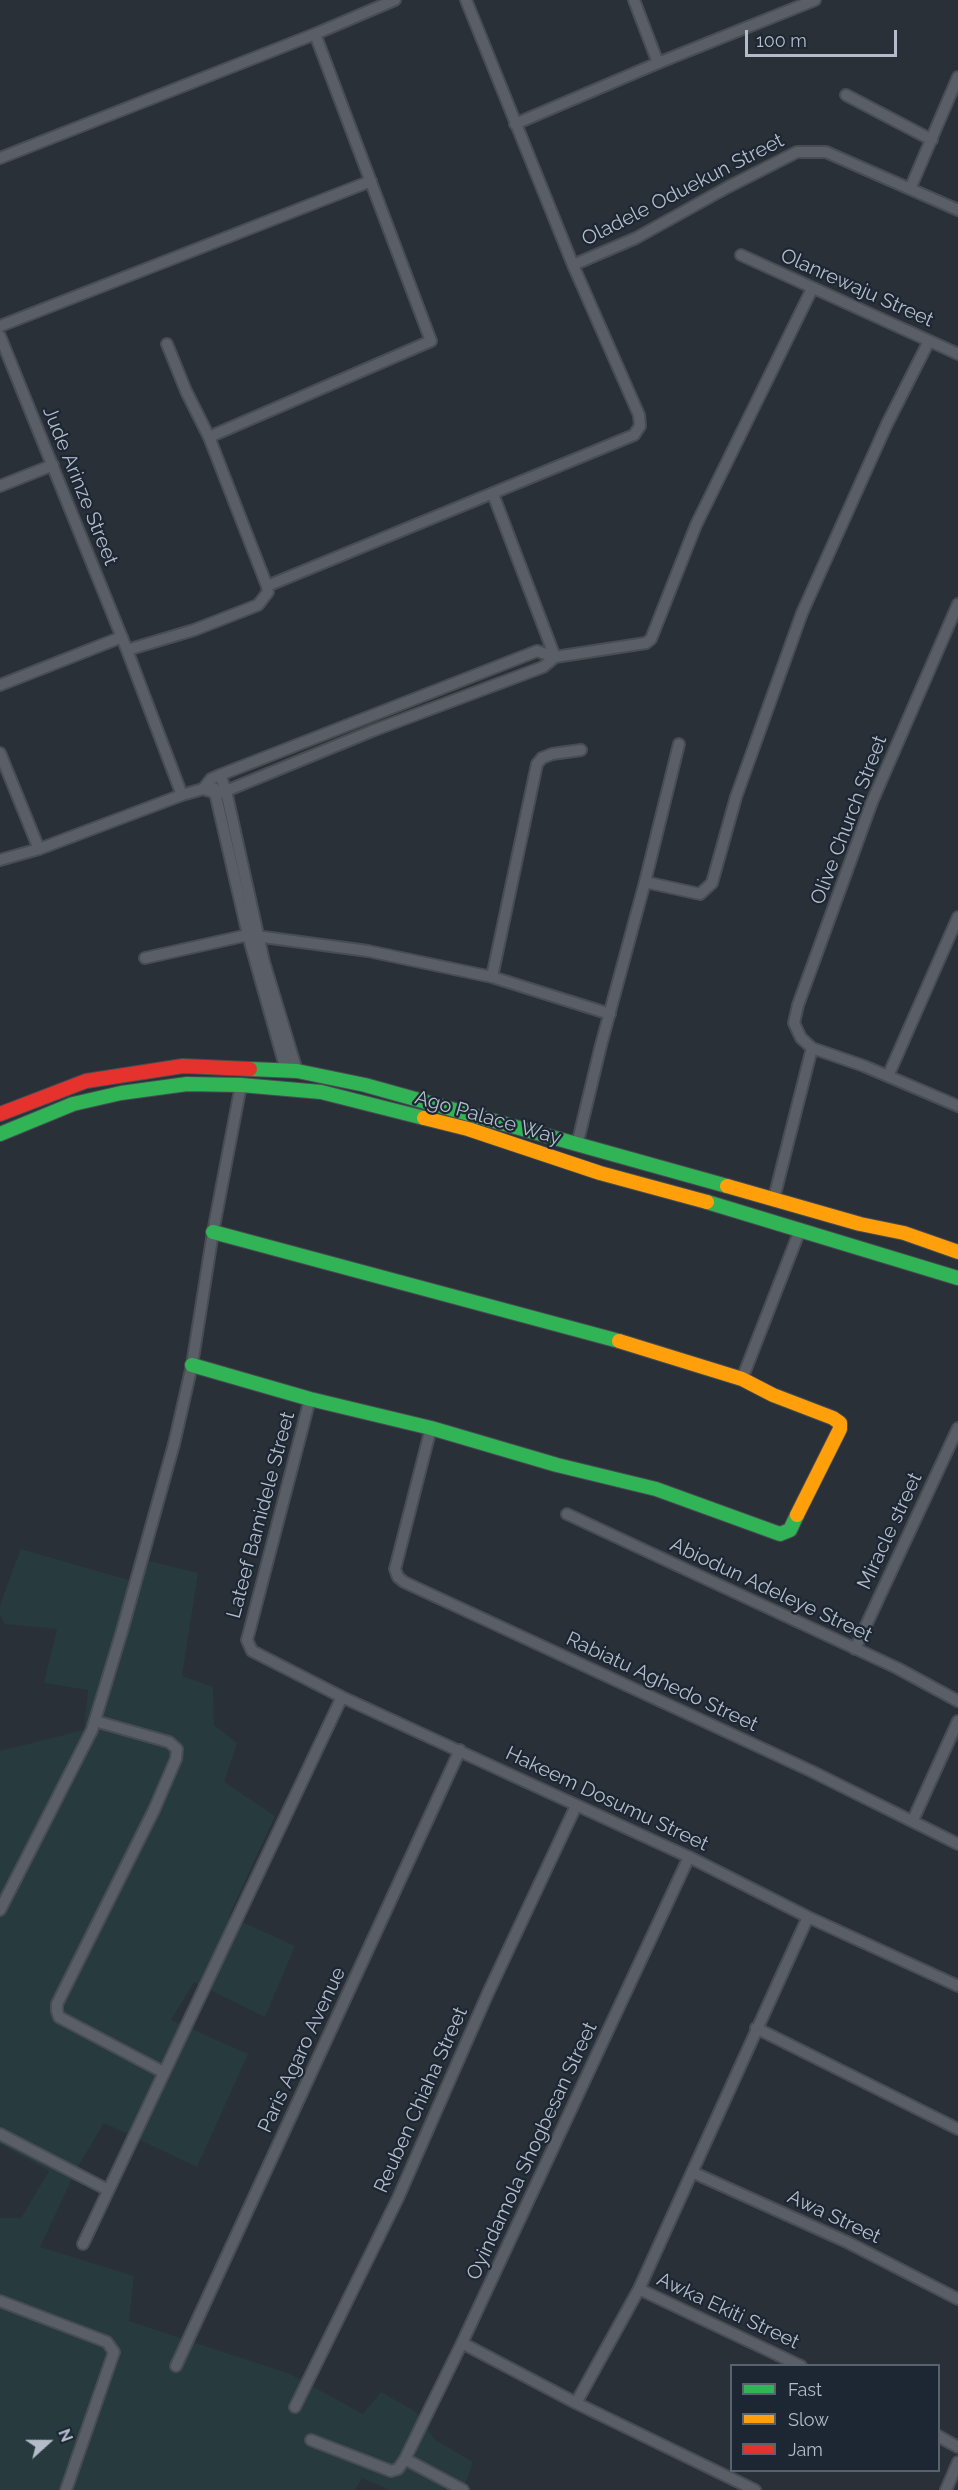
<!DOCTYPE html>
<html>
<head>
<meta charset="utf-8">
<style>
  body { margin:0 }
  #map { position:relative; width:958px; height:2490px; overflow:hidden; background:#2a3038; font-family:Raleway,sans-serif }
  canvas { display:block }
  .legend { position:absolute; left:730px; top:2364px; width:210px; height:108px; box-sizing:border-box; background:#1d2633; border:2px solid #59626f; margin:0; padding:8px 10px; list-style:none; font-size:18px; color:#b4bcc9 }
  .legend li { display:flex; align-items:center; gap:12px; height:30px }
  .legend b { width:30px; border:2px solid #59626f }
  .north { position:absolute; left:18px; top:2412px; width:60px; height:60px; -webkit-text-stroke:4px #1d2633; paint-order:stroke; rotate:69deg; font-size:16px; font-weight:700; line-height:24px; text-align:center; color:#b4bcc9 }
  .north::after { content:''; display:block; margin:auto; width:21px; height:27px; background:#b4bcc9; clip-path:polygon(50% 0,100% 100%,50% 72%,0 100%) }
  .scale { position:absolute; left:745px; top:30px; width:152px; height:27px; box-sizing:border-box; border:3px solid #b4bcc9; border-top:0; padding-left:8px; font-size:18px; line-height:21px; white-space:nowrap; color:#b4bcc9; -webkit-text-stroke:4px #1d2633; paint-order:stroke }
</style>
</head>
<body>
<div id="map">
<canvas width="958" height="2490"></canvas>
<ul class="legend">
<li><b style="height:8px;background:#30b455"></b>Fast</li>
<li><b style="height:8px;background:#ff9f0a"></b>Slow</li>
<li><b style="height:8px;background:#e5322d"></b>Jam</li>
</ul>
<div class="north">N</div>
<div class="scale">100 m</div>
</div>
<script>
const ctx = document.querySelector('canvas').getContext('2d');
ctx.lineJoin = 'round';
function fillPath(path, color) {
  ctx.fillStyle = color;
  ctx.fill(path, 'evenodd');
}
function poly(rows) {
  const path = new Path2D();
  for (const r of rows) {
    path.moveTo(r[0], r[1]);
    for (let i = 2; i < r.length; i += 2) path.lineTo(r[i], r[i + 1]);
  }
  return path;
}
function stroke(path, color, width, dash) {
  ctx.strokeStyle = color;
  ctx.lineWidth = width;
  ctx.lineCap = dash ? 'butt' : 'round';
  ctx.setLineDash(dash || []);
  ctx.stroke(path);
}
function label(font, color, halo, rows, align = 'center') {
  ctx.font = font + ' Raleway,sans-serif';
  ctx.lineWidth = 4.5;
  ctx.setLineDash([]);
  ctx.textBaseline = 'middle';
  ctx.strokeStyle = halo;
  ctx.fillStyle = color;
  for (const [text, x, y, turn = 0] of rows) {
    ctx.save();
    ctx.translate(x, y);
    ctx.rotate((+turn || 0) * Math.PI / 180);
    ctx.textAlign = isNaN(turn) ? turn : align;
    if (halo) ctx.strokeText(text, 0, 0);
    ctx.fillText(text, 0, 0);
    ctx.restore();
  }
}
fillPath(poly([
  [21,1549,132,1581,145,1560,198,1573,182,1676,213,1687,214,1725,237,1743,224,1782,275,1816,229,1916,295,1946,265,2017,194,1982,171,2020,248,2054,197,2167,104,2123,76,2170,40,2247,134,2276,129,2321,290,2374,363,2414,381,2392,416,2412,435,2440,473,2462,463,2490,390,2490,362,2478,355,2490,0,2490,0,2218,21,2218,49,2171,0,2144,0,1751,84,1730,88,1690,44,1683,57,1629,5,1624,0,1615,0,1605]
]), '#273a3e');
const street = poly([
  [634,0,658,63],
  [846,95,932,140],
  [515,124,658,63,815,0],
  [0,158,315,34,395,0],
  [910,189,958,77],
  [741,255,958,354],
  [573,265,636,238,728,187,797,152,826,152,958,210],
  [0,326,371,181],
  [0,336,127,650,182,795,203,789,216,793,226,791,372,731,543,667,555,657],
  [167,344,186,391,209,437,267,586],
  [209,437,431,341,315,34],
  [0,486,53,465],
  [493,494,555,657],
  [958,604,872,802,798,1005,794,1023,801,1038,812,1048,864,1066,958,1106],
  [127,650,194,630,258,605,268,592,267,586,634,435,640,426,639,415,573,265,466,0],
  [0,685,122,637],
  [0,753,39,849],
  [220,775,226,791,264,962,297,1071],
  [214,788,248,935,286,1070],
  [203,789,211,779,220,775,537,651,555,657,646,643,651,639,696,525,812,289],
  [0,860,39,849,182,795],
  [645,882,700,894,712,883,736,797,802,613,887,424,929,341],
  [145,958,248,935,368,951,492,977,610,1014],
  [492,977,537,764,542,758,552,754,581,750],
  [888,1076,958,917],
  [577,1145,601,1045,645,882,679,744],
  [774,1198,812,1048],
  [742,1379,800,1230],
  [310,1399,247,1640,252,1651,342,1697,689,1857,808,1917,958,1986],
  [431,1428,395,1569,398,1577,404,1582,811,1771,958,1844],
  [567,1514,897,1668,958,1701],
  [855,1649,958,1428],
  [95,1721,169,1742,177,1749,176,1759,154,1810,57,2004,57,2011,59,2017,163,2072],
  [913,1820,958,1721],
  [0,1910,92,1730,122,1631,174,1444,192,1365,213,1232,241,1085],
  [756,2028,958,2129],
  [0,2134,108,2190],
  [692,2172,847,2242,958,2299],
  [83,2244,342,1697],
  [639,2289,801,2366],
  [0,2301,107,2342,114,2352,66,2490],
  [462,2343,576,2403,755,2490],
  [176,2366,460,1750],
  [576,2403,639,2289,808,1917],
  [295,2407,398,2198,488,1993,576,1806],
  [938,2436,958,2447],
  [311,2440,391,2471,398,2469,405,2459,462,2343,689,1857],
  [405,2459,463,2490],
  [946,2490,958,2462]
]);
const fast = poly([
  [250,1069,297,1071,365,1085,727,1186],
  [0,1134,73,1104,121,1093,187,1084,241,1085,321,1092,424,1118],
  [707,1202,958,1278],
  [213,1232,619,1341],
  [192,1365,310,1399,431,1428,557,1465,656,1489,780,1534,790,1530,797,1515]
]);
const slow = poly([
  [424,1118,468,1129,600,1173,707,1202],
  [727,1186,860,1224,904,1233,958,1252],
  [619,1341,742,1379,773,1395,833,1418,840,1423,840,1429,797,1515]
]);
const jam = poly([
  [0,1114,86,1081,183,1066,250,1069]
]);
stroke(street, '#484c53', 14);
stroke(fast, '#484c53', 16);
stroke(slow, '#484c53', 16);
stroke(jam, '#484c53', 16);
stroke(street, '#5a5e66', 10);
stroke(fast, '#30b455', 14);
stroke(slow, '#ff9f0a', 14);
stroke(jam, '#e5322d', 14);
label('20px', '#b4bcc9', '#1d2633', [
  ["Oladele Oduekun Street",683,190,-27],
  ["Olanrewaju Street",857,288,24],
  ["Jude Arinze Street",80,486,68],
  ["Olive Church Street",849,820,-69],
  ["Ago Palace Way",488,1118,16],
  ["Lateef Bamidele Street",261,1515,-75],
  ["Miracle street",890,1531,-65],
  ["Abiodun Adeleye Street",771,1590,25],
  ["Rabiatu Aghedo Street",662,1682,25],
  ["Hakeem Dosumu Street",607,1799,25],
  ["Paris Agaro Avenue",302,2050,-65],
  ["Reuben Chiaha Street",421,2100,-66],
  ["Oyindamola Shogbesan Street",532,2151,-65],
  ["Awa Street",834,2217,25],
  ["Awka Ekiti Street",728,2311,25]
]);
</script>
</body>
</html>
